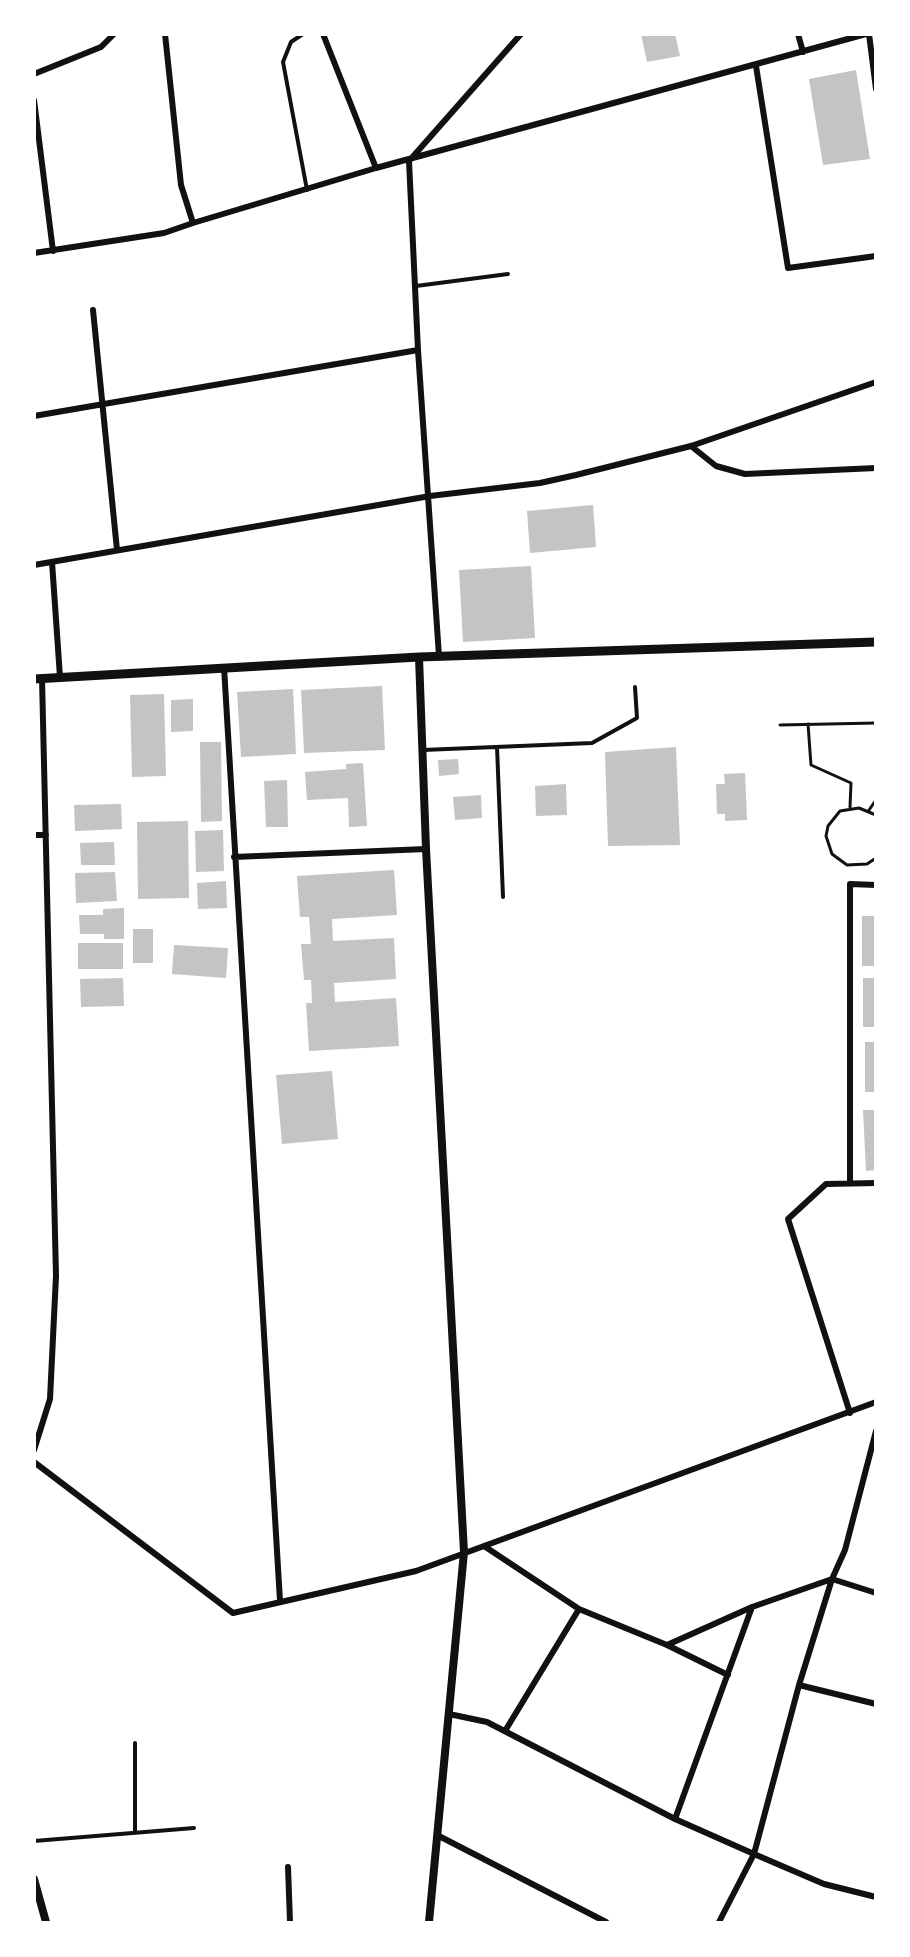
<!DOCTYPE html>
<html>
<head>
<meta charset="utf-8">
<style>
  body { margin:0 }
  #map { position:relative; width:910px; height:1957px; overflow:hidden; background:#fff; font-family:Overpass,sans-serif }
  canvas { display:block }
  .frame { position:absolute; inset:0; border:36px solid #fff; pointer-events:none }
</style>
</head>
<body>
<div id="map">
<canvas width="910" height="1957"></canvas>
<div class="frame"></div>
</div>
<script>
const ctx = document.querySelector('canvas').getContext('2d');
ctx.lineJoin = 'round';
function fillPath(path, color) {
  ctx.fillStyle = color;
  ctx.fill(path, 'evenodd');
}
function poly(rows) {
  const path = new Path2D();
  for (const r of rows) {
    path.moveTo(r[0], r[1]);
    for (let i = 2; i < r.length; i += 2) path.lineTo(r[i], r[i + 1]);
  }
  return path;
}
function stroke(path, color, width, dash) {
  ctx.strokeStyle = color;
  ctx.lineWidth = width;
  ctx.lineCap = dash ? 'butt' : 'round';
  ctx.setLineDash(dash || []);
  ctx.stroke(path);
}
fillPath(poly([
  [641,34,675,34,680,56,647,62],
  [856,70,870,159,823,165,809,79],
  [593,505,596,547,530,553,527,511],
  [531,566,535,638,463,642,459,570],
  [382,686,385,750,304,753,301,690],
  [293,689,296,754,241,757,237,692],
  [164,694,166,776,132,777,130,695],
  [193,699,193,731,171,732,171,700],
  [200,742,221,742,222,821,201,822],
  [676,747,680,845,608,846,605,752],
  [458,759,459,774,439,776,438,760],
  [363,763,367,826,349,827,348,798,307,800,305,772,346,769,346,764],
  [745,773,747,820,725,821,725,814,717,814,716,784,725,784,724,774],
  [287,780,288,827,266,827,264,781],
  [566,784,567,815,536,816,535,786],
  [481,795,482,818,455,820,453,797],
  [121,804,122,829,75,831,74,805],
  [188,821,189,898,138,899,137,822],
  [223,830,224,871,196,872,195,831],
  [114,842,115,865,81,865,80,843],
  [394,870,397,915,332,919,333,941,394,938,396,979,334,983,335,1002,396,998,399,1046,309,1051,306,1003,312,1003,311,980,304,980,301,944,311,944,309,917,300,917,297,876],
  [115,872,117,901,76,903,75,873],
  [226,881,227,908,198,909,197,883],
  [124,908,124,939,104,939,104,934,80,934,79,915,103,915,103,909],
  [862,916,876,916,876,966,862,966],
  [133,929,153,929,153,963,133,963],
  [78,943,123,943,123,969,78,969],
  [174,945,228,948,226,978,172,974],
  [123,978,124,1006,81,1007,80,979],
  [863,978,876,978,876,1027,863,1027],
  [865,1042,876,1042,876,1092,865,1092],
  [332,1071,338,1139,282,1144,276,1075],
  [863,1110,876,1110,876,1170,866,1171]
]), '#c4c4c4');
stroke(poly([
  [808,724,811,765,851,783,850,807],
  [780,725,876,723],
  [869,810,876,800],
  [876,815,859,808,840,811,828,826,826,836,832,854,847,865,867,864,876,858]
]), '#111', 3);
stroke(poly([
  [303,34,291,42,283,62,307,190],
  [416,286,508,274],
  [497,747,503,897],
  [423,750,592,743,637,718,635,687],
  [135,1743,135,1832],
  [34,1841,194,1828]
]), '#111', 4);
stroke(poly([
  [165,34,181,185,193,223,376,168,866,34],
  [323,34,376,168],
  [798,34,803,52],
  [869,34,876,89],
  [756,66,788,268,876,256],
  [34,74,101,47,114,34],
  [34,100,53,251],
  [34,253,164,233,193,223],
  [93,310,117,550],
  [34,416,418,350],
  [691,446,716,466,745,474,876,468],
  [52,562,60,677],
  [34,565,430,496,540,483,576,475,691,446,876,382],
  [439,656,418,350,409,161,521,34],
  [224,667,280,1601],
  [34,835,46,835],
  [234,857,426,849],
  [850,1183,850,884,876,885],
  [850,1413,788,1219,826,1184,876,1183],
  [34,1450,50,1399,56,1276,42,678],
  [34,1462,233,1613,416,1571,876,1402],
  [484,1546,579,1609,667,1645,728,1675],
  [667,1645,752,1607,832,1579,876,1593],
  [799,1685,876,1704],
  [449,1714,487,1722,675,1819,754,1854,824,1884,876,1897],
  [505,1731,579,1609],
  [675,1819,752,1607],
  [437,1835,606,1922],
  [288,1867,290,1922],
  [719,1922,754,1854,799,1685,832,1579,845,1550,876,1431]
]), '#111', 6);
stroke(poly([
  [419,657,426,849,464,1552,429,1922],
  [34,1879,46,1922]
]), '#111', 8);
stroke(poly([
  [34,679,419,657,876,642]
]), '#111', 9);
</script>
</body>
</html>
